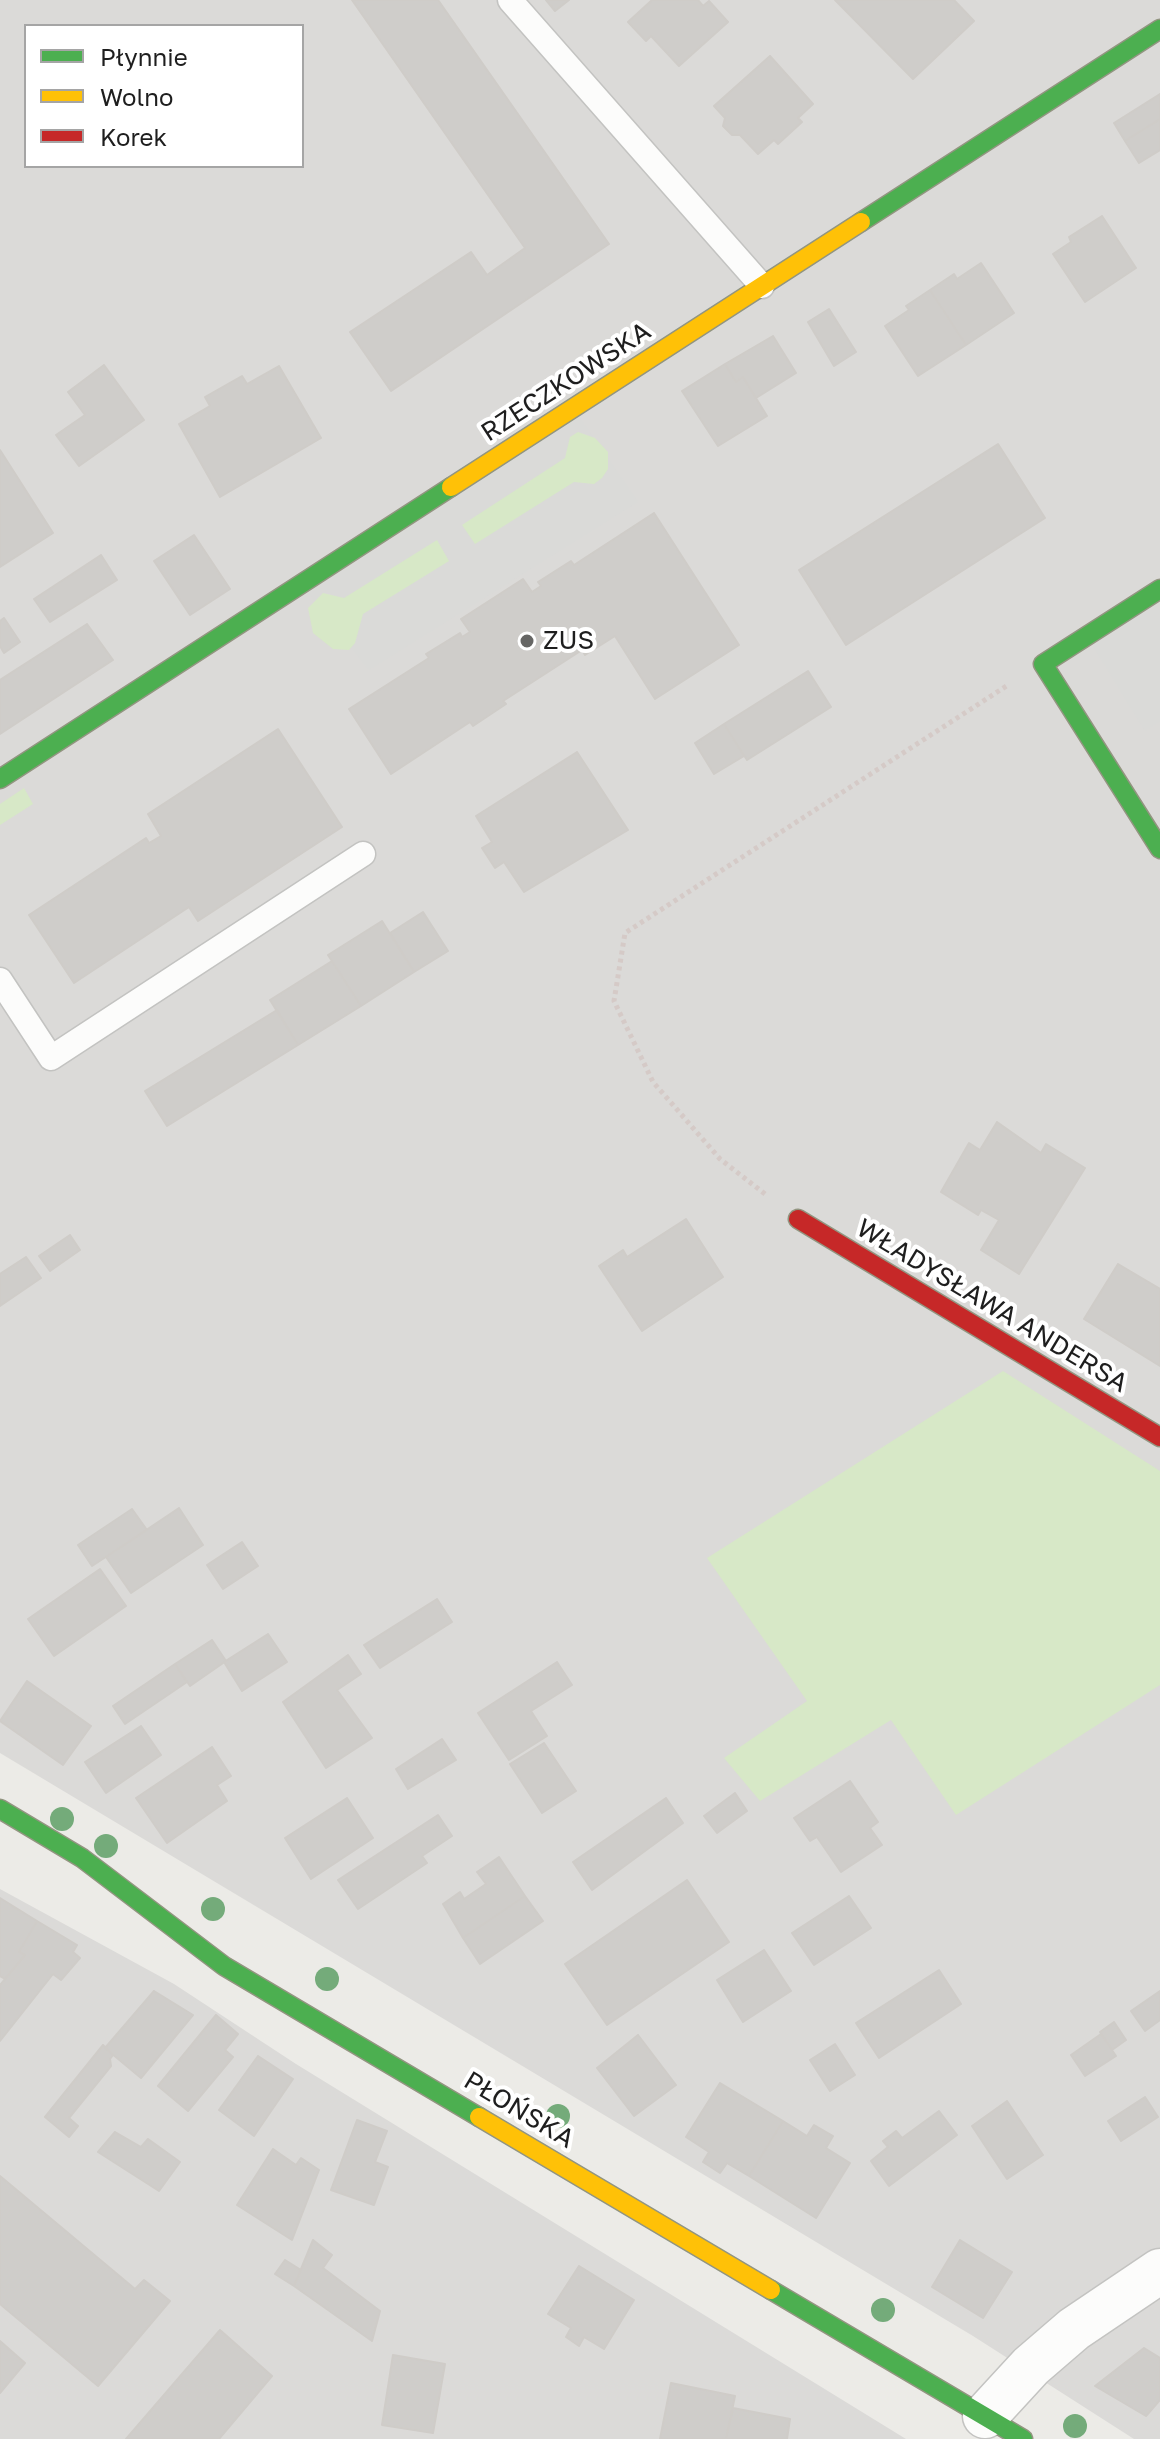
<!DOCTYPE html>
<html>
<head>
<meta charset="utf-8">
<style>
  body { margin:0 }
  #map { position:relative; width:1160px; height:2439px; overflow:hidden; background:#ecebe7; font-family:"Golos Text",sans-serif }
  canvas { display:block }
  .legend { position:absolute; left:24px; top:24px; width:280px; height:144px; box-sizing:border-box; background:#fff; border:2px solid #a5a5a5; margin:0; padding:10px 14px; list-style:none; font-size:24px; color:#1e1e1e }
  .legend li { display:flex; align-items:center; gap:16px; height:40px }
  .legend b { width:40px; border:2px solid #a5a5a5 }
</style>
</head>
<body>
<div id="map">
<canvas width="1160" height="2439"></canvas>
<ul class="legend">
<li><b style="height:10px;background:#4caf50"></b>Płynnie</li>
<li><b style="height:10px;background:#ffc107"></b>Wolno</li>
<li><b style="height:10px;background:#c62828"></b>Korek</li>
</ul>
</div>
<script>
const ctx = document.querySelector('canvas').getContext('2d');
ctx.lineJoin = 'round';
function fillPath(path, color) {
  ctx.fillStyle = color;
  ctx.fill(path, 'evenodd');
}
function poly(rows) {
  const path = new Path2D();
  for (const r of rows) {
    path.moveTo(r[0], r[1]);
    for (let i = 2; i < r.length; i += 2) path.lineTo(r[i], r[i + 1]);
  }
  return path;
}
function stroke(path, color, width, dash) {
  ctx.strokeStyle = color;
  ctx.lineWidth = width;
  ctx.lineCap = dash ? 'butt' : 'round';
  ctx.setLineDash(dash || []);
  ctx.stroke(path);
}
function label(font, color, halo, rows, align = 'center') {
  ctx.font = font + ' "Golos Text",sans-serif';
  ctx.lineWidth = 8;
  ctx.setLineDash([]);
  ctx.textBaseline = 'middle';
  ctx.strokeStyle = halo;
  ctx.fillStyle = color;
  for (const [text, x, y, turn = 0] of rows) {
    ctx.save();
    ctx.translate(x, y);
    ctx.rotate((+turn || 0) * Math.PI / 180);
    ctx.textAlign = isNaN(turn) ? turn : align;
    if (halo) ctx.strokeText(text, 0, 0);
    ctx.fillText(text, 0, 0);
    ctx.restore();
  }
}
fillPath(poly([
  [0,0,1160,0,1160,2439,1134,2439,973,2336,0,1753],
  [26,26,302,26,302,166,26,166],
  [0,1889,174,1984,296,2064,906,2439,0,2439]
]), '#dbdad8');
fillPath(poly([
  [573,408,638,502,369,670,301,583],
  [1160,590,1160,721,1145,731,1087,636]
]), '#dadad8');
fillPath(poly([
  [578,432,595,438,608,452,608,469,602,478,594,484,574,482,475,544,462,525,565,458,570,437],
  [437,540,449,561,363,614,355,643,349,650,333,649,313,633,308,608,323,593,344,598],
  [24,788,33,804,0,825,0,804],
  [1003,1371,1160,1471,1160,1685,956,1815,891,1720,760,1801,724,1758,807,1701,707,1558]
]), '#d7e8c7');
const building = poly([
  [352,0,438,0,609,244,391,391,350,332,471,252,487,275,525,248,352,0],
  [546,0,569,0,555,11,546,0],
  [652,0,698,0,703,6,709,1,728,22,679,66,651,36,646,41,628,22,652,0],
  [835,0,954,0,974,21,913,79,835,0],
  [770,56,813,104,798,118,802,122,778,144,774,140,758,154,740,135,732,135,723,126,725,118,714,106,770,56],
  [1160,94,1160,119,1125,141,1114,123,1160,94],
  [1160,119,1160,150,1139,163,1125,141,1160,119],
  [1102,216,1136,268,1085,302,1053,254,1071,242,1069,237,1102,216],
  [981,263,1014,313,966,345,930,290,954,274,957,279,981,263],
  [930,290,966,345,918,376,885,326,909,310,906,306,930,290],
  [829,309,856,352,834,366,808,322,829,309],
  [773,336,796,373,756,398,743,377,736,382,725,364,773,336],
  [725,364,736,382,743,377,767,416,718,446,682,391,725,364],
  [104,365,144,420,79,466,56,435,85,415,68,392,104,365],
  [279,366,321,438,220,497,179,424,210,406,205,397,242,376,247,384,279,366],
  [998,444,1045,518,846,645,799,570,998,444],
  [0,450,53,533,0,567,0,450],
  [654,513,739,645,655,699,615,636,585,655,582,650,503,701,506,704,473,726,470,722,391,774,349,709,429,658,426,654,460,633,462,637,470,632,461,619,523,579,532,592,541,586,538,582,571,561,574,565,654,513],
  [194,535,230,589,190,615,154,561,194,535],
  [101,555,117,580,50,622,34,599,101,555],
  [4,618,20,642,4,653,0,646,0,621,4,618],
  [87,624,113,660,0,734,0,680,87,624],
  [808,671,831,707,747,760,724,724,808,671],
  [724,724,744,756,714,774,695,743,724,724],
  [278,729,342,827,198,921,189,907,74,983,29,915,146,838,149,843,161,836,148,814,278,729],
  [577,752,628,830,524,892,504,862,495,868,482,848,492,842,476,816,577,752],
  [423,912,448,951,414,972,390,933,423,912],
  [382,921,414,972,361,1006,328,955,382,921],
  [332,961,361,1006,298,1045,270,1000,332,961],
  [277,1010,298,1045,167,1126,145,1091,277,1010],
  [997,1122,1041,1153,1046,1144,1085,1168,1019,1274,981,1250,999,1220,981,1210,978,1215,941,1192,969,1143,980,1150,997,1122],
  [686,1219,723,1277,642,1331,599,1266,623,1250,627,1257,686,1219],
  [70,1235,80,1250,50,1271,39,1256,70,1235],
  [26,1257,41,1278,0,1306,0,1274,26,1257],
  [1118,1264,1160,1289,1160,1366,1084,1319,1118,1264],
  [179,1508,203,1545,131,1593,106,1557,179,1508],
  [132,1509,147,1530,92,1566,78,1545,132,1509],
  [242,1542,258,1566,223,1589,207,1565,242,1542],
  [100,1569,126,1606,54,1656,28,1619,100,1569],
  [437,1599,452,1622,380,1668,364,1645,437,1599],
  [268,1634,287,1662,242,1691,224,1662,268,1634],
  [212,1640,226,1661,190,1686,175,1664,212,1640],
  [348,1655,361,1674,337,1690,372,1738,326,1768,283,1702,348,1655],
  [557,1662,572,1685,531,1711,547,1736,509,1760,478,1713,557,1662],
  [175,1664,187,1682,125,1724,113,1706,175,1664],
  [27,1681,91,1726,63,1765,0,1721,27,1681],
  [141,1726,161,1755,106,1793,85,1762,141,1726],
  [442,1739,456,1760,408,1789,396,1769,442,1739],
  [544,1743,576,1791,542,1813,510,1764,544,1743],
  [212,1747,231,1776,217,1785,227,1801,167,1843,136,1798,212,1747],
  [850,1781,878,1822,870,1828,882,1845,841,1872,817,1837,810,1841,794,1818,850,1781],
  [735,1793,747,1811,717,1833,704,1816,735,1793],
  [347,1798,373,1838,311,1879,285,1838,347,1798],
  [666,1798,683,1823,592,1890,573,1862,666,1798],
  [438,1815,452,1836,422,1856,427,1863,358,1909,338,1880,438,1815],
  [499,1857,525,1896,463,1938,443,1904,460,1892,464,1899,486,1884,477,1872,499,1857],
  [687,1880,729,1942,607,2025,565,1964,687,1880],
  [525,1896,543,1921,480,1964,463,1938,525,1896],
  [849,1896,871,1928,814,1965,792,1933,849,1896],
  [0,1898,37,1921,19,1952,25,1955,5,1979,0,1976,0,1898],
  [37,1921,77,1945,73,1952,80,1958,61,1980,53,1974,0,2041,0,1985,25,1955,19,1952,37,1921],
  [764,1950,791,1991,743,2022,717,1980,764,1950],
  [939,1970,961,2004,879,2058,856,2023,939,1970],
  [154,1991,193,2015,141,2078,105,2048,154,1991],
  [1160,1991,1160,2020,1145,2031,1131,2011,1160,1991],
  [216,2015,238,2034,225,2050,233,2057,188,2111,158,2086,216,2015],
  [1114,2022,1126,2040,1112,2050,1100,2032,1114,2022],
  [1101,2034,1116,2056,1085,2076,1071,2055,1101,2034],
  [638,2035,676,2085,634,2116,597,2068,638,2035],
  [835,2044,855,2075,830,2091,810,2060,835,2044],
  [103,2045,113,2055,110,2059,111,2066,69,2118,78,2126,69,2137,45,2117,103,2045],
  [258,2056,293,2079,254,2136,219,2110,258,2056],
  [720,2083,783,2121,749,2176,727,2163,720,2173,703,2162,709,2152,686,2137,720,2083],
  [1145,2097,1158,2117,1121,2141,1108,2121,1145,2097],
  [1007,2101,1043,2155,1007,2179,972,2126,1007,2101],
  [939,2111,957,2135,889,2186,871,2161,888,2147,883,2141,896,2131,902,2138,939,2111],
  [357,2120,387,2131,375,2162,388,2167,374,2205,331,2190,357,2120],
  [783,2121,807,2136,814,2125,833,2136,826,2148,850,2163,816,2218,749,2176,783,2121],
  [115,2132,141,2147,148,2139,180,2162,159,2191,98,2152,115,2132],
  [273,2149,296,2165,301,2158,319,2170,292,2240,237,2205,273,2149],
  [0,2176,135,2289,144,2280,170,2301,98,2386,0,2304,0,2176],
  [313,2240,332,2255,323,2268,380,2311,372,2341,294,2286,313,2240],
  [960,2240,1012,2272,983,2318,932,2287,960,2240],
  [285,2260,301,2270,294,2286,275,2274,285,2260],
  [579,2266,634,2300,604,2349,584,2337,579,2346,566,2337,571,2328,548,2314,579,2266],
  [220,2330,272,2376,219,2439,126,2439,220,2330],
  [0,2341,25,2363,0,2393,0,2341],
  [1144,2348,1160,2358,1160,2400,1146,2416,1095,2386,1144,2348],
  [393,2355,445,2364,433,2433,382,2425,393,2355],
  [671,2383,735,2396,726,2439,660,2439,671,2383],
  [733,2408,790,2419,787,2439,726,2439,733,2408]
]);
fillPath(building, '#cfcdca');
stroke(building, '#cfccc8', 2);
const lane = poly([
  [510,0,762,286],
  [0,980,51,1058,363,854]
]);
const street = poly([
  [985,2416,1031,2366,1074,2329,1160,2271]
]);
const fast = poly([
  [861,222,1160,29],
  [1160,589,1043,664,1160,849],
  [0,779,451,487],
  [0,1809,82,1858,224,1966,479,2117],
  [771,2290,1023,2439]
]);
const slow = poly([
  [451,487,861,222],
  [479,2117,771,2290]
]);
const jam = poly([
  [798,1219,1160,1437]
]);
stroke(lane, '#c3c3c1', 27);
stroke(street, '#c3c3c1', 47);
stroke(fast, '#929580', 21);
stroke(slow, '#929580', 21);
stroke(jam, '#929580', 21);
stroke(poly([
  [765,1194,720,1159,653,1082,614,1001,625,933,1008,685]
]), '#d5cac7', 5, [4, 4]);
stroke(lane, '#fcfcfb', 24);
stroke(street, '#fcfcfb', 44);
stroke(fast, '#4caf50', 18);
stroke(slow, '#ffc107', 18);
stroke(jam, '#c62828', 18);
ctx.fillStyle = '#74ab7a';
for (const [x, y] of [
  [62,1819],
  [106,1846],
  [213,1909],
  [327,1979],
  [558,2116],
  [883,2310],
  [1075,2426]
]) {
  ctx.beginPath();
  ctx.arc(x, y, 12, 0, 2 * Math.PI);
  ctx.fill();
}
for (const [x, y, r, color] of [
  [527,641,8,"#666664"]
]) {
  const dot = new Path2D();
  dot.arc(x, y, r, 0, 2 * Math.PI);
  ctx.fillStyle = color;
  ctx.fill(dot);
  stroke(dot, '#fff', 3);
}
label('26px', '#1e1e1e', '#fff', [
  ["RZECZKOWSKA",566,382,-33],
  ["WŁADYSŁAWA ANDERSA",992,1306,31],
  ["PŁOŃSKA",519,2110,31]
]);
label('26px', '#1e1e1e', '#fff', [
  ["ZUS",543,641]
], 'left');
</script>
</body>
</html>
